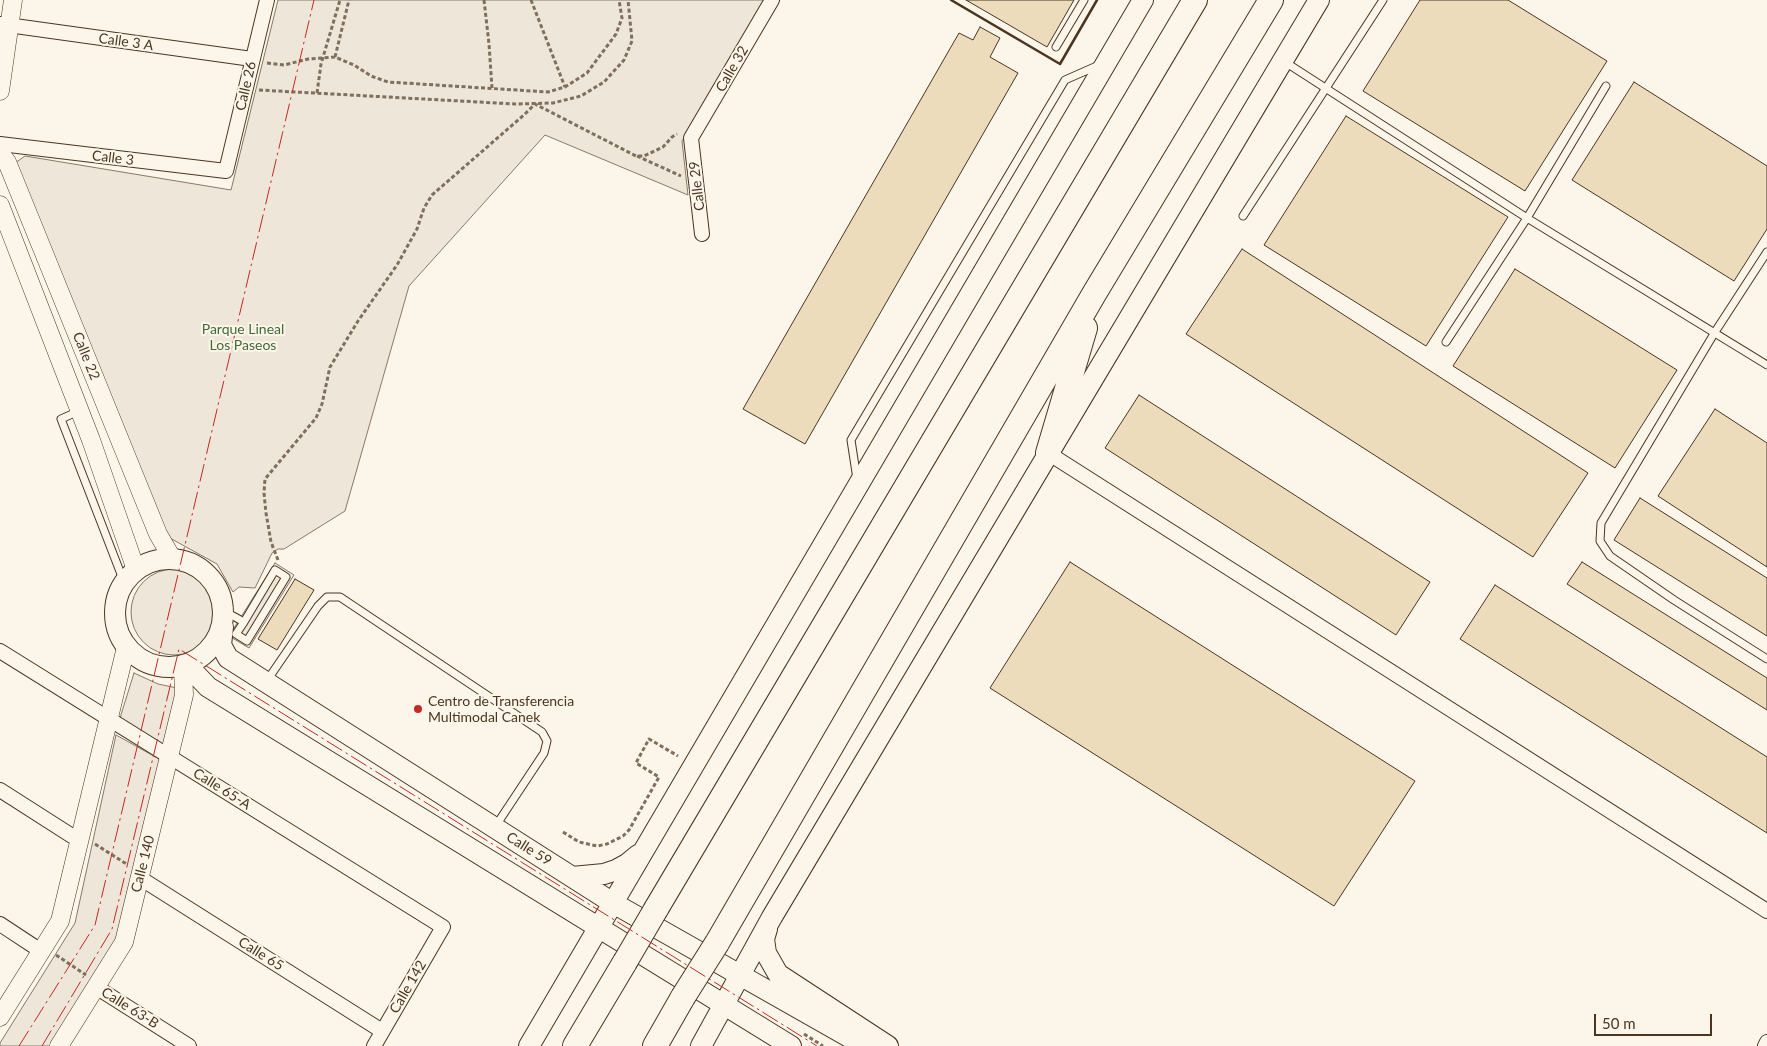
<!DOCTYPE html>
<html>
<head>
<meta charset="utf-8">
<style>
  body { margin:0 }
  #map { position:relative; width:1767px; height:1046px; overflow:hidden; background:#fbf6e9; font-family:Lato,sans-serif }
  canvas { display:block }
  .scale { position:absolute; left:1594px; top:1014px; width:118px; height:22px; box-sizing:border-box; border:2px solid #4a3520; border-top:0; padding-left:6px; font-size:15px; line-height:18px; white-space:nowrap; color:#4a3520; -webkit-text-stroke:4px #fbf6e9; paint-order:stroke }
</style>
</head>
<body>
<div id="map">
<canvas width="1767" height="1046"></canvas>
<div class="scale">50 m</div>
</div>
<script>
const ctx = document.querySelector('canvas').getContext('2d');
ctx.lineJoin = 'round';
function fillPath(path, color) {
  ctx.fillStyle = color;
  ctx.fill(path, 'evenodd');
}
function poly(rows) {
  const path = new Path2D();
  for (const r of rows) {
    if (r.length === 3) {
      path.moveTo(r[0] + r[2], r[1]);
      path.arc(r[0], r[1], r[2], 0, 2 * Math.PI);
      continue;
    }
    path.moveTo(r[0], r[1]);
    for (let i = 2; i < r.length; i += 2) path.lineTo(r[i], r[i + 1]);
  }
  return path;
}
function stroke(path, color, width, dash) {
  ctx.strokeStyle = color;
  ctx.lineWidth = width;
  ctx.lineCap = dash ? 'butt' : 'round';
  ctx.setLineDash(dash || []);
  ctx.stroke(path);
}
function label(font, color, halo, rows, align = 'center') {
  ctx.font = font + ' Lato,sans-serif';
  ctx.lineWidth = 4;
  ctx.setLineDash([]);
  ctx.textBaseline = 'middle';
  ctx.strokeStyle = halo;
  ctx.fillStyle = color;
  for (const [text, x, y, turn = 0] of rows) {
    ctx.save();
    ctx.translate(x, y);
    ctx.rotate((+turn || 0) * Math.PI / 180);
    ctx.textAlign = isNaN(turn) ? turn : align;
    if (halo) ctx.strokeText(text, 0, 0);
    ctx.fillText(text, 0, 0);
    ctx.restore();
  }
}
const green = poly([
  [278,0,772,0,682,141,688,195,545,135,409,286,345,511,284,549,278,549,272,553,255,588,239,587,233,592,217,564,168,537,15,163,25,156,231,190,278,0],
  [174,612,43],
  [134,673,158,684,177,688,163,746,120,718,134,673],
  [116,735,161,760,118,940,52,1046,0,1046,0,1043,75,923,116,735]
]);
fillPath(green, '#ede6d9');
stroke(green, '#887966', 1);
const parking = poly([
  [275,563,294,575,249,648,229,636,275,563]
]);
fillPath(parking, '#ede7d9');
stroke(parking, '#887966', 1);
const building = poly([
  [966,0,1074,0,1047,47,966,0],
  [1420,0,1508,0,1607,61,1525,191,1363,91,1420,0],
  [980,27,1000,38,990,57,1018,73,805,444,743,409,959,33,973,40,980,27],
  [1634,82,1767,166,1767,229,1734,281,1572,180,1634,82],
  [1346,116,1508,217,1426,346,1264,245,1346,116],
  [1242,249,1588,473,1533,557,1186,334,1242,249],
  [1515,269,1677,370,1615,468,1453,366,1515,269],
  [1139,395,1430,582,1396,635,1105,448,1139,395],
  [1715,409,1767,443,1767,567,1658,496,1715,409],
  [1640,498,1767,578,1767,636,1614,540,1640,498],
  [1070,562,1415,781,1334,906,990,688,1070,562],
  [1582,562,1767,678,1767,710,1567,584,1582,562],
  [295,579,314,590,277,650,258,639,295,579],
  [1495,585,1767,757,1767,833,1460,639,1495,585]
]);
fillPath(building, '#ecdcbc');
stroke(building, '#4a3520', 1);
const service = poly([
  [1056,47,1084,0],
  [1285,62,1527,218,1767,365],
  [1243,216,1383,0],
  [1767,252,1715,332,1601,523,1600,541,1610,556,1674,600,1767,659],
  [1446,342,1527,218,1606,86],
  [79,411,61,419,124,582],
  [857,479,851,440,1065,80,1099,65],
  [224,611,244,622,236,634,247,641,286,577,275,570,244,622],
  [266,682,318,606,327,597,340,597,542,732,547,741,544,753,495,827]
]);
const minor = poly([
  [0,24,252,59],
  [0,144,226,171,267,0],
  [702,234,691,138,772,0],
  [1048,453,1767,911],
  [0,651,443,927,374,1046],
  [0,790,72,836,80,838],
  [140,878,382,1031],
  [0,924,41,951],
  [96,987,189,1046],
  [1765,1046,1767,1042]
]);
const tertiary = poly([
  [0,91,13,0],
  [0,153,7,162,158,534,172,558],
  [0,205,91,440,136,570],
  [0,1017,60,921,126,647],
  [59,1046,124,942,184,695,183,666]
]);
const secondary = poly([
  [169,613,54],
  [223,627,221,645,228,658,613,903,865,1046],
  [187,665,208,687,791,1046],
  [572,877,604,874,616,870,627,864,638,855],
  [767,929,764,939,766,953,778,974,888,1046],
  [529,1046,1143,0],
  [701,1046,772,917,1319,0]
]);
const trunk = poly([
  [1048,453,1085,328],
  [656,909,1195,0],
  [717,943,1094,294,1271,0],
  [575,1046,625,962],
  [655,1046,683,997]
]);
stroke(service, '#4a3520', 9);
stroke(minor, '#4a3520', 16);
stroke(tertiary, '#4a3520', 19);
stroke(secondary, '#4a3520', 22);
stroke(trunk, '#4a3520', 26);
stroke(poly([
  [484,0,489,44,492,88],
  [531,0,565,87],
  [335,57,349,0],
  [267,63,284,65,308,59,335,57,354,65,371,76,388,82,548,92,565,87,587,73,616,34,622,18,619,0],
  [259,90,515,104,553,103,581,96,604,82,624,60,632,41,628,0],
  [317,93,321,64,340,0],
  [637,156,681,176],
  [278,560,271,542,266,513,264,493,265,479,316,418,322,404,330,367,358,321,397,265,417,229,424,208,432,195,525,114,535,104,636,156,644,156,663,147,672,137,677,134],
  [563,832,579,842,597,846,607,844,623,836,629,830,659,777,636,763,649,739,678,756],
  [95,844,128,865],
  [56,955,86,975],
  [804,1034,823,1046]
]), '#7f6f5c', 3, [4, 2.5]);
stroke(service, '#fbf6e9', 7);
stroke(minor, '#fbf6e9', 14);
stroke(tertiary, '#fbf6e9', 18);
stroke(secondary, '#fbf6e9', 20);
stroke(trunk, '#fbf6e9', 24);
const trunkBridge = poly([
  [625,962,656,909],
  [683,997,717,943]
]);
stroke(trunkBridge, '#4a3520', 26, []);
stroke(trunkBridge, '#fbf6e9', 24);
stroke(poly([
  [951,0,1060,64,1097,0]
]), '#4a3520', 2.5);
stroke(poly([
  [19,1046,95,925,314,0],
  [42,1046,112,929,179,649,817,1046]
]), '#c62828', 1, [18, 4, 2.5, 4]);
for (const [x, y, r, color] of [
  [418,709,5,"#c62828"]
]) {
  const dot = new Path2D();
  dot.arc(x, y, r, 0, 2 * Math.PI);
  ctx.fillStyle = color;
  ctx.fill(dot);
  stroke(dot, '#fbf6e9', 2);
}
label('14px', '#4a3520', '#fbf6e9', [
  ["Calle 3 A",126,42,8],
  ["Calle 32",732,69,-60],
  ["Calle 26",246,86,-77],
  ["Calle 3",113,158,7],
  ["Calle 29",697,186,-97],
  ["Calle 22",86,356,68],
  ["Calle 65-A",222,789,32],
  ["Calle 59",529,849,32],
  ["Calle 140",143,864,-76],
  ["Calle 65",261,954,32],
  ["Calle 142",408,987,-60],
  ["Calle 63-B",130,1008,32]
]);
label('14px', '#436837', '#fbf6e9', [
  ["Parque Lineal",243,329],
  ["Los Paseos",243,345]
]);
label('14px', '#4a3520', '#fbf6e9', [
  ["Centro de Transferencia",428,701],
  ["Multimodal Canek",428,717]
], 'left');
</script>
</body>
</html>
